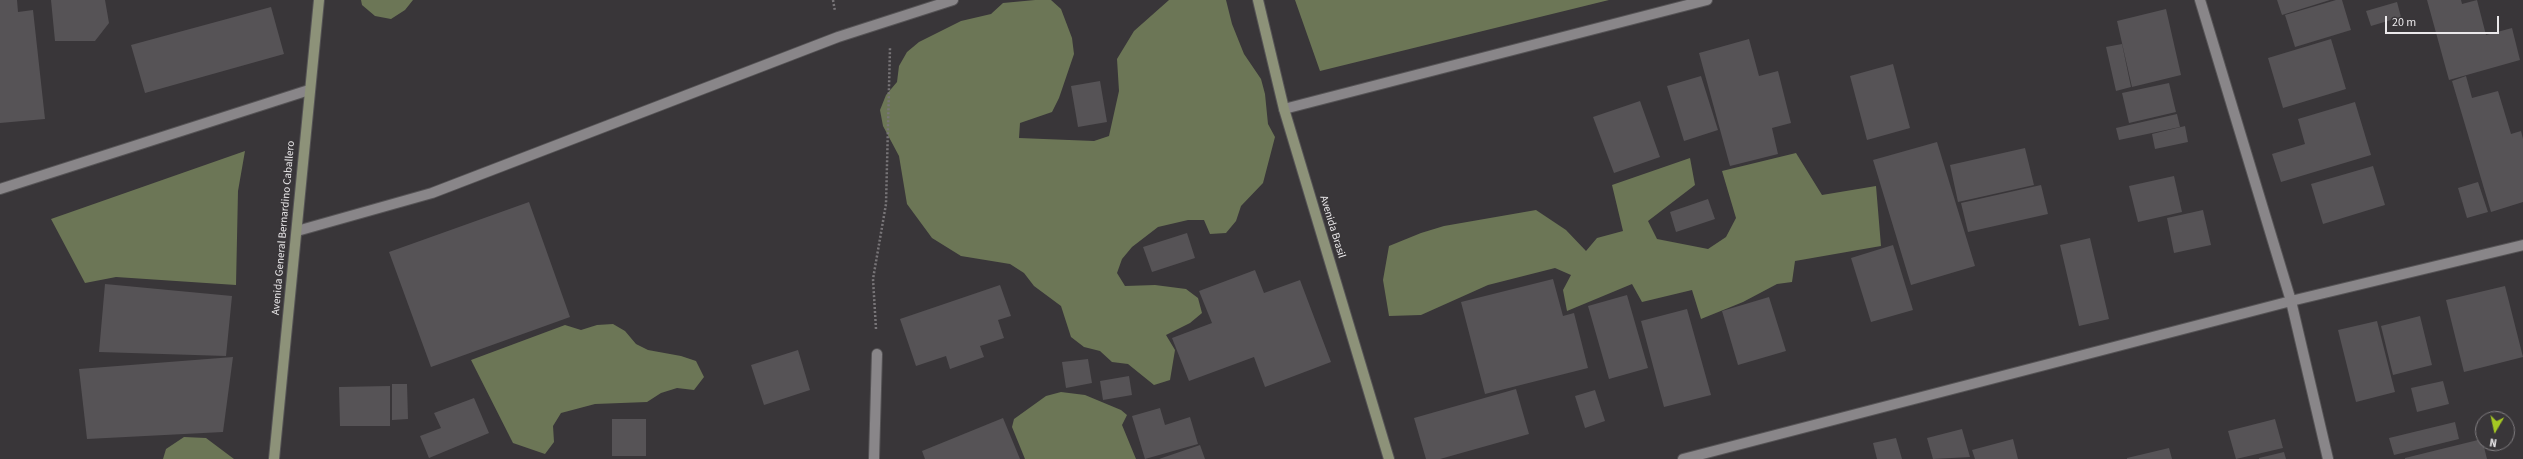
<!DOCTYPE html>
<html>
<head>
<meta charset="utf-8">
<style>
  body { margin:0 }
  #map { position:relative; width:2523px; height:459px; overflow:hidden; background:#393639; font-family:"Source Sans 3",sans-serif }
  canvas { display:block }
  .north { position:absolute; left:2475px; top:411px; width:40px; height:40px; box-sizing:border-box; background:#393639; border:1px solid #807d80; border-radius:50%; rotate:189deg; font-size:11px; font-weight:700; line-height:16px; text-align:center; color:#eae8ea }
  .north::after { content:''; display:block; margin:auto; width:14px; height:18px; background:#a5c823; clip-path:polygon(50% 0,100% 100%,50% 72%,0 100%) }
  .scale { position:absolute; left:2385px; top:16px; width:114px; height:18px; box-sizing:border-box; border:2px solid #eae8ea; border-top:0; padding-left:5px; font-size:12px; line-height:14px; white-space:nowrap; color:#eae8ea; -webkit-text-stroke:3px #393639; paint-order:stroke }
</style>
</head>
<body>
<div id="map">
<canvas width="2523" height="459"></canvas>
<div class="north">N</div>
<div class="scale">20 m</div>
</div>
<script>
const ctx = document.querySelector('canvas').getContext('2d');
ctx.lineJoin = 'round';
function fillPath(path, color) {
  ctx.fillStyle = color;
  ctx.fill(path, 'evenodd');
}
function poly(rows) {
  const path = new Path2D();
  for (const r of rows) {
    path.moveTo(r[0], r[1]);
    for (let i = 2; i < r.length; i += 2) path.lineTo(r[i], r[i + 1]);
  }
  return path;
}
function stroke(path, color, width, dash) {
  ctx.strokeStyle = color;
  ctx.lineWidth = width;
  ctx.lineCap = dash ? 'butt' : 'round';
  ctx.setLineDash(dash || []);
  ctx.stroke(path);
}
function label(font, color, halo, rows, align = 'center') {
  ctx.font = font + ' "Source Sans 3",sans-serif';
  ctx.lineWidth = 3.5;
  ctx.setLineDash([]);
  ctx.textBaseline = 'middle';
  ctx.strokeStyle = halo;
  ctx.fillStyle = color;
  for (const [text, x, y, turn = 0] of rows) {
    ctx.save();
    ctx.translate(x, y);
    ctx.rotate((+turn || 0) * Math.PI / 180);
    ctx.textAlign = isNaN(turn) ? turn : align;
    if (halo) ctx.strokeText(text, 0, 0);
    ctx.fillText(text, 0, 0);
    ctx.restore();
  }
}
fillPath(poly([
  [361,0,413,0,405,10,391,19,375,16,362,5],
  [1035,0,1051,0,1061,9,1072,38,1074,54,1059,98,1052,112,1020,123,1019,138,1094,141,1109,136,1119,91,1117,59,1134,31,1169,0,1226,0,1232,24,1244,54,1261,79,1265,94,1268,124,1275,137,1263,183,1241,206,1236,221,1226,233,1210,234,1204,220,1188,220,1158,227,1132,247,1122,259,1117,273,1125,286,1155,285,1186,289,1198,298,1202,313,1190,323,1166,335,1175,350,1170,380,1154,385,1128,364,1112,362,1100,351,1084,347,1071,337,1061,306,1034,286,1024,273,1010,264,961,256,932,238,907,204,899,156,883,126,880,110,886,95,897,82,899,66,907,52,919,42,961,21,991,14,1003,3],
  [1295,0,1609,0,1320,71],
  [245,151,238,191,236,285,116,277,85,283,51,219],
  [1796,153,1822,195,1876,186,1881,246,1795,261,1792,282,1777,284,1743,302,1701,319,1692,290,1642,302,1632,284,1567,311,1563,290,1571,275,1555,268,1488,285,1421,315,1389,316,1383,280,1389,246,1421,233,1444,226,1536,210,1566,230,1586,251,1597,238,1623,231,1612,185,1690,158,1695,185,1648,221,1657,239,1708,249,1726,237,1736,218,1722,171],
  [613,324,625,331,636,344,648,350,681,356,696,361,704,377,694,390,677,388,661,393,647,402,595,404,561,413,553,426,554,442,545,454,513,443,471,360,565,325,581,330,597,325],
  [1061,392,1085,395,1121,410,1127,415,1122,425,1136,459,1025,459,1012,427,1014,419,1046,396],
  [184,437,206,438,234,459,163,459,166,449]
]), '#6c7656');
fillPath(poly([
  [0,0,17,0,18,12,33,10,45,119,0,123],
  [51,0,105,0,109,23,95,41,55,41],
  [2277,0,2330,0,2282,15],
  [2336,0,2342,0,2351,30,2295,47,2285,15],
  [2427,0,2461,0,2462,4,2477,0,2486,35,2512,28,2520,60,2449,80],
  [2397,2,2401,17,2371,26,2366,11],
  [271,7,284,54,145,93,131,45],
  [2166,9,2181,75,2132,87,2117,21],
  [1749,39,1759,76,1778,71,1791,123,1772,128,1778,154,1730,166,1699,53],
  [2331,39,2346,89,2283,108,2268,58],
  [2122,44,2131,87,2116,91,2106,47],
  [1893,64,1910,128,1867,140,1850,76],
  [1701,76,1718,130,1684,141,1667,86],
  [2466,76,2472,98,2498,91,2511,134,2521,131,2523,139,2523,202,2491,212,2452,81],
  [1100,81,1107,122,1078,127,1071,86],
  [2169,83,2176,112,2129,123,2122,93],
  [1640,101,1660,157,1614,173,1593,117],
  [2355,102,2371,155,2281,182,2272,154,2305,144,2298,119],
  [2177,114,2180,127,2119,140,2116,128],
  [2185,126,2188,142,2155,149,2152,134],
  [1937,142,1975,266,1911,285,1873,160],
  [2025,148,2034,185,1958,202,1950,165],
  [2373,166,2385,205,2323,224,2311,184],
  [2174,176,2182,212,2138,222,2129,186],
  [2478,182,2488,212,2467,218,2458,188],
  [2041,185,2048,214,1968,232,1961,203],
  [1708,199,1715,219,1676,232,1670,212],
  [529,202,570,317,431,367,389,252],
  [2203,210,2211,245,2174,253,2167,218],
  [1187,233,1195,258,1152,272,1143,247],
  [2090,238,2109,319,2079,326,2060,245],
  [1893,245,1913,310,1871,322,1851,258],
  [1255,270,1264,293,1300,280,1331,362,1265,387,1254,357,1189,381,1172,338,1212,323,1199,291],
  [1553,279,1563,316,1574,313,1588,368,1485,394,1461,302],
  [105,284,232,296,226,356,99,352],
  [1000,285,1011,316,998,320,1004,338,980,346,984,357,950,369,946,356,916,366,900,319],
  [2505,286,2523,357,2464,372,2446,300],
  [1627,295,1648,368,1609,379,1588,306],
  [1769,297,1786,351,1738,365,1722,311],
  [1687,309,1711,395,1664,407,1641,321],
  [2420,316,2432,365,2393,375,2381,326],
  [2377,321,2395,392,2356,402,2338,330],
  [798,350,810,390,764,405,751,365],
  [233,357,223,432,87,439,79,369],
  [1088,359,1092,383,1066,388,1062,362],
  [1129,376,1132,395,1103,400,1100,381],
  [2443,381,2449,404,2417,412,2411,388],
  [392,384,407,384,408,419,392,420],
  [390,386,390,426,340,426,339,387],
  [1516,389,1529,434,1440,459,1426,459,1414,418],
  [1595,390,1605,421,1585,428,1575,396],
  [474,398,489,433,429,458,420,436,441,428,434,413],
  [1160,408,1165,425,1190,417,1198,444,1145,459,1132,416],
  [1003,418,1020,459,925,459,922,451],
  [612,419,646,419,646,456,612,456],
  [2275,419,2283,448,2236,459,2228,431],
  [2455,422,2459,439,2394,455,2389,438],
  [1962,429,1970,457,1933,459,1927,438],
  [1896,438,1902,459,1877,459,1873,443],
  [2013,439,2018,459,1975,459,1972,450],
  [2482,439,2487,459,2405,459,2405,458],
  [1200,445,1205,459,1159,459],
  [2169,448,2172,459,2127,459,2127,458],
  [2284,452,2286,459,2259,459,2259,458]
]), '#565356');
const street = poly([
  [2200,0,2291,301,2328,459],
  [1284,109,1707,0],
  [0,189,309,90],
  [297,231,432,193,838,37,953,0],
  [874,459,877,354],
  [1683,459,2291,301,2523,245]
]);
const secondary = poly([
  [1258,0,1284,109,1389,459],
  [274,459,319,0]
]);
stroke(street, '#555355', 12);
stroke(secondary, '#555355', 12);
stroke(poly([
  [833,0,835,11],
  [876,329,873,279,886,204,890,48]
]), '#787578', 2.5, [2, 2]);
stroke(street, '#898689', 10);
stroke(secondary, '#8d9279', 10);
label('11px', '#eae8ea', '#393639', [
  ["Avenida Brasil",1332,227,73],
  ["Avenida General Bernardino Caballero",284,228,-85]
]);
</script>
</body>
</html>
